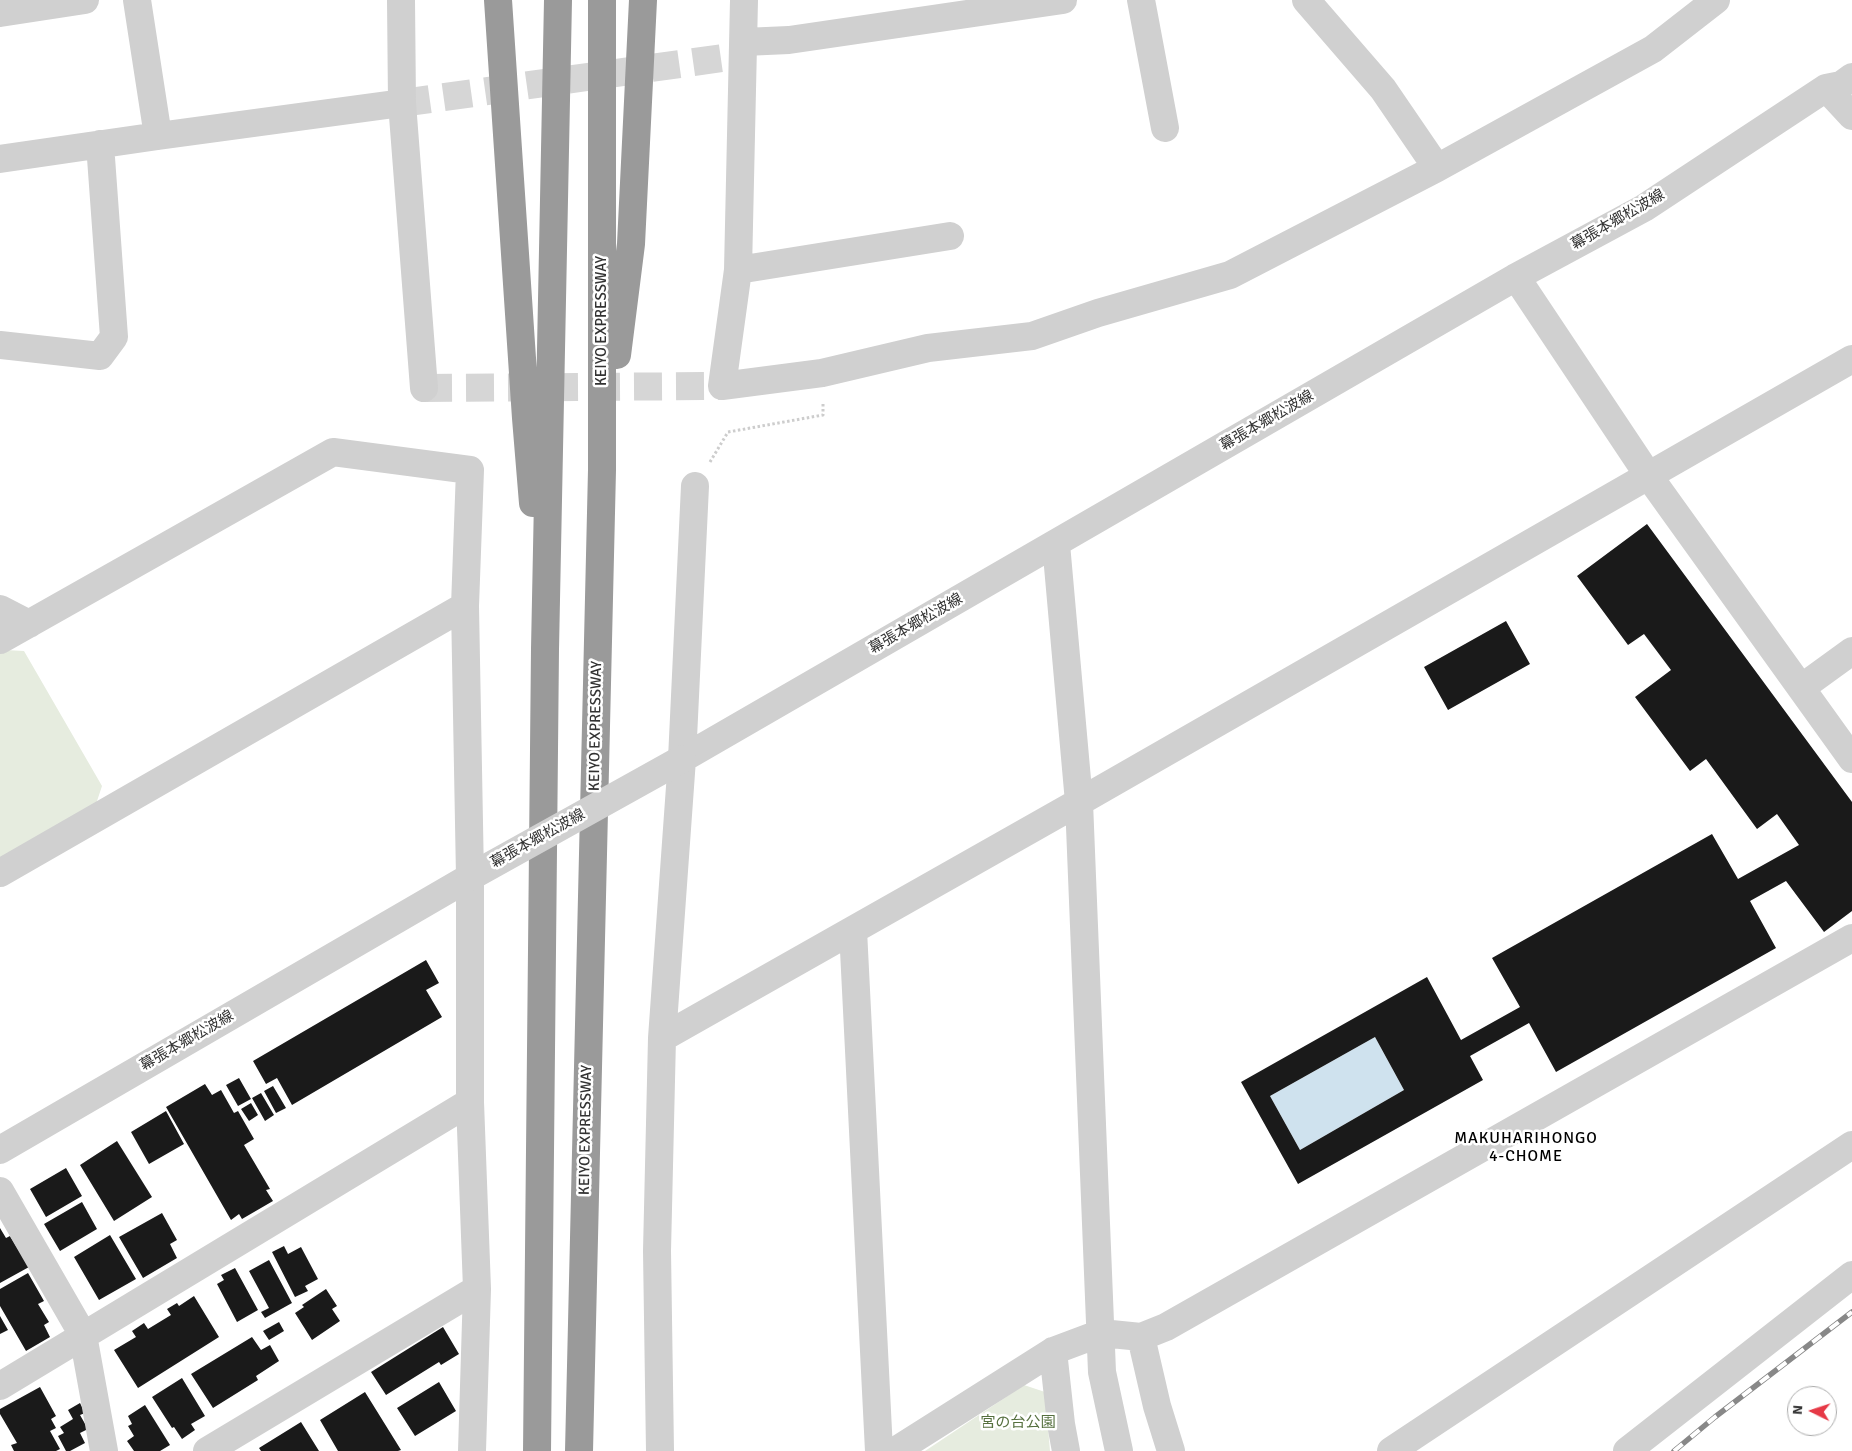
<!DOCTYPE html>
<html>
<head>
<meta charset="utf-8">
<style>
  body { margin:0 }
  #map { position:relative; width:1852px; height:1451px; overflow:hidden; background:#fff; font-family:Signika,sans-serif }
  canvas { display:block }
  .north { position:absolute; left:1787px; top:1386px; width:50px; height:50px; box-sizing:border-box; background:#fff; border:1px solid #adadad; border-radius:50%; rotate:274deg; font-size:14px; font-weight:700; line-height:20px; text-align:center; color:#333 }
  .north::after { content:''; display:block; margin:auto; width:18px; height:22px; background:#e63946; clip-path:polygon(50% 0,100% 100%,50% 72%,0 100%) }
</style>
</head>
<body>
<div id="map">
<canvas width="1852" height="1451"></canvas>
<div class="north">N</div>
</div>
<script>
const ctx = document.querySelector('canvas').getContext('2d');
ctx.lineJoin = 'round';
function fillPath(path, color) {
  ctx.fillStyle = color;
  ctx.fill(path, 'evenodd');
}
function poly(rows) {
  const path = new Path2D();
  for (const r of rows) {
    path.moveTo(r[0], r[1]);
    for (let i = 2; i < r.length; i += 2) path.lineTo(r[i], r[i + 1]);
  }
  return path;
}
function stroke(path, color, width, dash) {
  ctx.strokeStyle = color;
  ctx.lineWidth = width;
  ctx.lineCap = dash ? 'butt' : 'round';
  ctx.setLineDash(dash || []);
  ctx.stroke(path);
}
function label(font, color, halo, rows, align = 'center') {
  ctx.font = font + ' Signika,"Noto Sans JP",sans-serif';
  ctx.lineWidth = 5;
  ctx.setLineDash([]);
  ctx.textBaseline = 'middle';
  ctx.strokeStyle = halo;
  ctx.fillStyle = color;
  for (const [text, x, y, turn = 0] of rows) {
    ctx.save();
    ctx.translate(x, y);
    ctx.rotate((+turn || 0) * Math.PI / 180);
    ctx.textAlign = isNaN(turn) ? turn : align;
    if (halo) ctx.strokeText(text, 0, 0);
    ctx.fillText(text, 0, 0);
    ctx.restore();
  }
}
fillPath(poly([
  [5,650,24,651,102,786,96,804,0,860,0,653],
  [1024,1385,1045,1392,1050,1451,925,1451]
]), '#e6ecdf');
fillPath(poly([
  [1375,1037,1404,1090,1300,1150,1270,1096]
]), '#cfe2ee');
fillPath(poly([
  [1647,524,1852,802,1852,911,1824,932,1786,881,1750,901,1776,948,1556,1072,1529,1023,1470,1056,1483,1080,1298,1184,1241,1082,1427,977,1461,1040,1520,1007,1492,958,1712,834,1738,879,1799,845,1777,814,1757,829,1706,759,1690,771,1635,697,1671,670,1644,634,1628,645,1577,576],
  [1375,1037,1404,1090,1300,1150,1270,1096],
  [1506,621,1530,664,1448,710,1424,667],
  [426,960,439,983,426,990,442,1017,292,1105,277,1078,266,1084,253,1061],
  [239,1078,251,1099,238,1106,226,1085],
  [205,1084,212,1095,221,1090,234,1113,238,1111,254,1139,244,1145,270,1189,266,1190,273,1201,242,1219,239,1214,231,1220,166,1107],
  [273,1086,286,1108,276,1113,264,1091],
  [261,1093,274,1115,265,1121,252,1098],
  [251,1103,258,1115,249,1121,241,1109],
  [166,1111,184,1144,149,1164,131,1132],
  [117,1141,152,1197,114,1221,80,1165],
  [66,1168,82,1196,46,1217,30,1189],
  [82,1202,97,1229,60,1251,44,1224],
  [162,1213,177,1240,170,1244,177,1258,143,1278,119,1237],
  [0,1228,6,1238,10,1236,29,1267,0,1283],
  [110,1235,136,1279,99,1300,74,1257],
  [284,1246,288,1254,301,1247,318,1279,305,1286,308,1291,295,1297,272,1252],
  [269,1260,292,1303,265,1318,261,1312,269,1308,249,1271],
  [235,1268,258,1310,237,1322,217,1284,224,1280,221,1275],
  [28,1273,44,1301,38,1304,49,1322,44,1325,50,1337,26,1351,0,1306,0,1289],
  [326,1289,337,1306,332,1309,340,1321,312,1340,295,1313,304,1307,302,1305],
  [194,1296,219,1337,138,1388,114,1350,136,1337,132,1331,144,1323,148,1329,171,1315,167,1309,177,1303,179,1306],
  [0,1316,8,1330,0,1334],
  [279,1322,284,1331,269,1340,263,1331],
  [443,1327,459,1354,441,1365,439,1362,386,1395,371,1372],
  [252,1337,261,1350,270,1345,279,1361,256,1376,258,1380,213,1408,191,1374],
  [182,1378,205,1416,191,1424,195,1430,182,1439,174,1427,172,1428,152,1397],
  [439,1382,456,1411,415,1436,397,1408],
  [40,1387,56,1416,51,1419,56,1428,50,1431,60,1449,56,1451,14,1451,11,1445,17,1443,0,1414,0,1409],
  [365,1392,401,1450,398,1451,338,1451,320,1420],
  [80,1403,85,1413,80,1415,88,1429,80,1433,85,1443,70,1451,66,1451,58,1436,64,1433,60,1427,73,1419,68,1410],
  [145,1405,170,1445,160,1451,134,1451,127,1441,134,1436,128,1426,132,1424,128,1416],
  [301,1422,319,1451,261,1451,259,1448]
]), '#1a1a1a');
stroke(poly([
  [402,103,744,55],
  [424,388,722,386]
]), '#d6d6d6', 28, [28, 14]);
stroke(poly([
  [710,462,728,432,823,415,823,403]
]), '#cdcdcd', 3, [2.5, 2.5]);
stroke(poly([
  [137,0,158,136],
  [401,0,402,103,424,388],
  [744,0,738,270,722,386,822,373,928,348,1032,336,1098,313,1230,275,1437,168,1653,49,1716,0],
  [1141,0,1165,128],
  [1306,0,1383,89,1437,168],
  [0,13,85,0],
  [744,42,789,40,1063,0],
  [1826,88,1852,116],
  [0,159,158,136,402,103],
  [738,270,950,236],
  [1516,277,1648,475,1852,759],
  [0,345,100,356,114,337,100,144],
  [1056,544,1079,802,1102,1372,1119,1451],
  [0,609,29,624],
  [0,640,333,452,470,470,465,606,470,877,470,1102,477,1289,472,1451],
  [1801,688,1852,651],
  [682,759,1516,277,1644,208,1826,88,1841,85,1852,77],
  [0,873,465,606],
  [853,930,879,1451],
  [662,1038,1079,802,1852,359],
  [0,1150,470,877],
  [0,1191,83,1335,104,1451],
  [1141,1337,1157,1406,1171,1451],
  [1053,1351,1061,1424,1066,1451],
  [0,1386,470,1102],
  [207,1451,477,1289],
  [660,1451,657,1251,662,1038,682,759,695,486],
  [895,1451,1053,1351,1101,1333,1141,1337,1166,1327,1852,938],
  [1391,1451,1852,1145],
  [1627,1451,1852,1275]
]), '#d0d0d0', 28);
stroke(poly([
  [498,0,526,418,533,503],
  [617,355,631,244,643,0],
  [537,1451,545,649,558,0],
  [579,1451,602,470,602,0]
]), '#9a9a9a', 28);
const rail = poly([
  [1674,1451,1715,1417,1852,1312]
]);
stroke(rail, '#888', 5.5);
stroke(rail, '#fff', 4, [11]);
stroke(poly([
  [470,877,682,759]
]), '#d0d0d0', 28);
label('15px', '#333', '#fff', [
  ["幕張本郷松波線",1618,220,-30],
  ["KEIYO EXPRESSWAY",602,321,-90],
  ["幕張本郷松波線",1267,421,-30],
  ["幕張本郷松波線",916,624,-30],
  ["KEIYO EXPRESSWAY",596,726,-89],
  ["幕張本郷松波線",538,839,-29],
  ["幕張本郷松波線",187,1041,-30],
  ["KEIYO EXPRESSWAY",586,1130,-89]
]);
label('15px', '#56703f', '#fff', [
  ["宮の台公園",1018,1423]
]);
ctx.letterSpacing = '1px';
label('16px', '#000', '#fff', [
  ["MAKUHARIHONGO",1526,1139],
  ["4-CHOME",1526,1157]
]);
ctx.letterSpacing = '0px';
</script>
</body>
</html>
